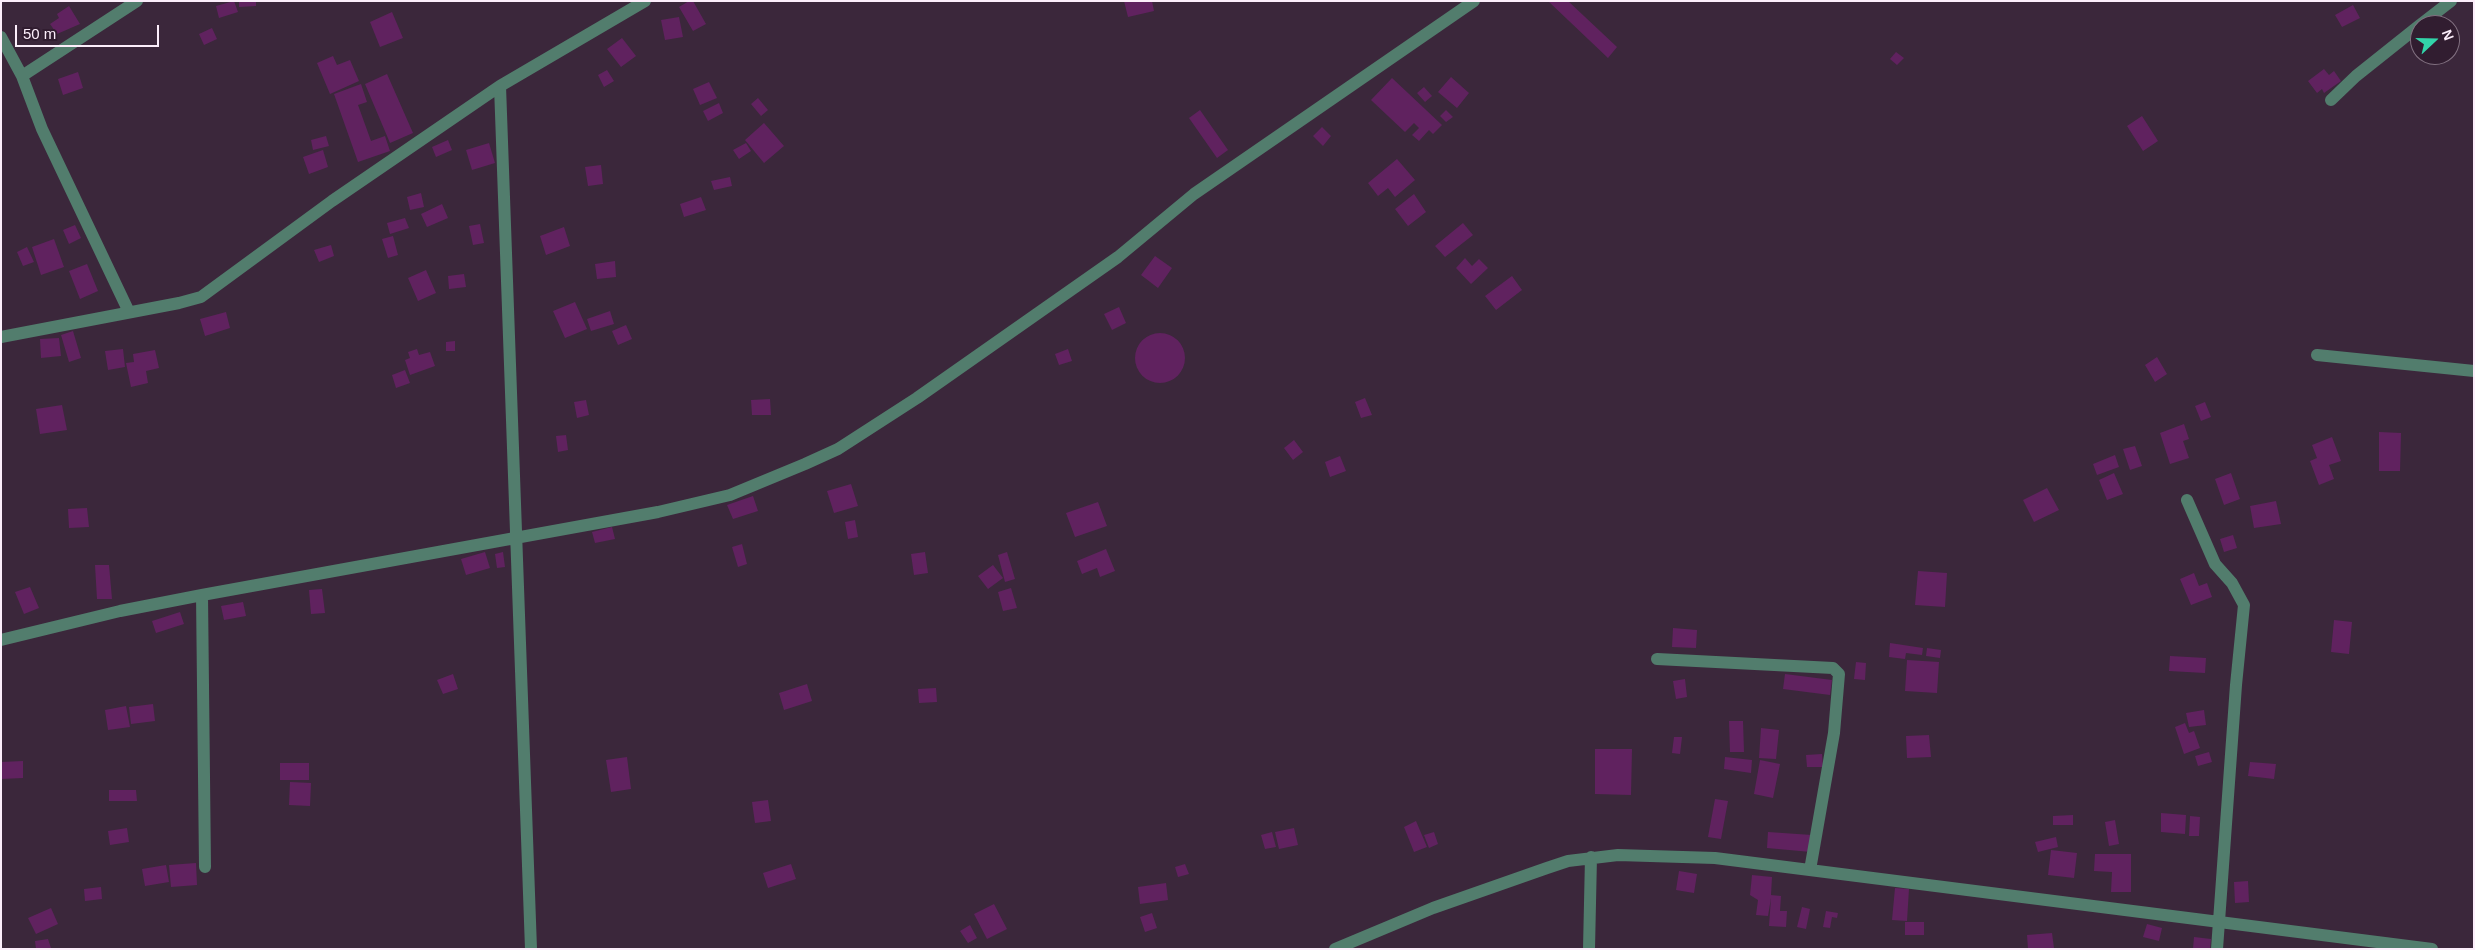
<!DOCTYPE html>
<html>
<head>
<meta charset="utf-8">
<style>
  body { margin:0 }
  #map { position:relative; width:2475px; height:950px; overflow:hidden; background:#3b273b; font-family:Helvetica,sans-serif }
  canvas { display:block }
  .frame { position:absolute; inset:0; border:2px solid #fceefb; pointer-events:none }
  .north { position:absolute; left:2410px; top:15px; width:50px; height:50px; box-sizing:border-box; background:#311d30; border:1px solid #827181; border-radius:50%; rotate:69deg; font-size:14px; font-weight:700; line-height:20px; text-align:center; color:#fceefb }
  .north::after { content:''; display:block; margin:auto; width:18px; height:22px; background:#32d4a9; clip-path:polygon(50% 0,100% 100%,50% 72%,0 100%) }
  .scale { position:absolute; left:15px; top:25px; width:144px; height:22px; box-sizing:border-box; border:2px solid #fceefb; border-top:0; padding-left:6px; font-size:15px; line-height:18px; white-space:nowrap; color:#fceefb; -webkit-text-stroke:4px #311d30; paint-order:stroke }
</style>
</head>
<body>
<div id="map">
<canvas width="2475" height="950"></canvas>
<div class="frame"></div>
<div class="north">N</div>
<div class="scale">50 m</div>
</div>
<script>
const ctx = document.querySelector('canvas').getContext('2d');
ctx.lineJoin = 'round';
function fillPath(path, color) {
  ctx.fillStyle = color;
  ctx.fill(path, 'evenodd');
}
function poly(rows) {
  const path = new Path2D();
  for (const r of rows) {
    if (r.length === 3) {
      path.moveTo(r[0] + r[2], r[1]);
      path.arc(r[0], r[1], r[2], 0, 2 * Math.PI);
      continue;
    }
    path.moveTo(r[0], r[1]);
    for (let i = 2; i < r.length; i += 2) path.lineTo(r[i], r[i + 1]);
  }
  return path;
}
function stroke(path, color, width, dash) {
  ctx.strokeStyle = color;
  ctx.lineWidth = width;
  ctx.lineCap = dash ? 'butt' : 'round';
  ctx.setLineDash(dash || []);
  ctx.stroke(path);
}
fillPath(poly([
  [234,1,238,12,219,18,216,6],
  [239,1,256,1,256,6,239,7],
  [689,1,693,1,706,24,693,31,679,7],
  [1124,1,1152,1,1154,11,1128,17],
  [1548,1,1568,1,1617,47,1608,58],
  [2353,5,2360,18,2342,27,2335,15],
  [69,6,80,24,57,34,50,24,59,18,57,14],
  [392,12,403,38,380,47,370,22],
  [679,17,683,37,665,40,661,20],
  [212,28,217,39,204,45,199,34],
  [622,38,636,56,621,67,607,49],
  [1896,52,1904,58,1897,65,1890,59],
  [333,56,337,65,350,60,359,81,330,94,317,63],
  [2324,69,2329,75,2334,71,2341,81,2324,93,2322,89,2317,93,2308,81],
  [607,70,614,81,604,87,598,75],
  [78,72,83,88,63,95,58,79],
  [387,74,413,133,390,143,365,84],
  [1451,77,1469,93,1457,108,1438,92],
  [1392,78,1442,125,1433,134,1429,130,1419,141,1412,135,1419,128,1414,123,1405,132,1371,100],
  [709,82,717,98,700,105,693,89],
  [361,84,367,102,358,105,371,141,385,136,390,151,358,162,334,94],
  [1424,87,1432,96,1425,102,1417,93],
  [758,98,768,110,761,116,751,104],
  [719,103,723,113,708,121,703,111],
  [1200,110,1228,150,1217,158,1189,118],
  [1446,110,1453,117,1446,122,1440,116],
  [2142,116,2158,141,2143,151,2127,126],
  [764,123,784,146,764,163,745,140],
  [1322,127,1331,136,1323,146,1313,136],
  [326,136,329,146,313,150,311,140],
  [448,140,452,150,436,157,432,147],
  [489,143,495,163,472,170,466,150],
  [746,143,751,151,739,159,733,150],
  [323,150,328,167,309,174,303,157],
  [1397,159,1415,180,1395,197,1388,188,1378,196,1368,183],
  [601,165,603,184,588,186,585,167],
  [730,177,732,186,714,190,711,181],
  [421,193,424,207,410,210,407,197],
  [1414,194,1426,212,1408,226,1395,209],
  [701,197,706,210,684,217,680,204],
  [442,204,448,218,427,227,421,214],
  [405,218,409,228,390,234,387,223],
  [1463,223,1473,235,1445,257,1435,246],
  [480,224,484,243,473,245,469,226],
  [75,225,81,238,69,244,63,230],
  [564,227,570,246,546,255,540,236],
  [393,236,398,255,388,258,382,239],
  [54,239,64,267,41,275,32,247],
  [331,245,334,256,319,262,314,250],
  [27,247,34,262,23,266,17,252],
  [1155,256,1172,268,1158,288,1141,275],
  [1465,258,1472,266,1479,259,1488,268,1471,284,1456,268],
  [615,261,616,277,597,279,595,264],
  [87,264,98,291,80,299,69,271],
  [426,270,436,293,418,301,408,278],
  [464,274,466,287,449,289,448,276],
  [1512,276,1522,290,1496,310,1485,296],
  [575,302,587,329,565,338,553,311],
  [1119,307,1126,323,1112,330,1104,314],
  [610,311,614,324,591,331,587,319],
  [226,312,230,328,205,336,200,319],
  [626,325,632,339,618,345,612,331],
  [73,331,81,358,69,362,61,335],
  [1160,358,25],
  [59,338,61,356,41,358,40,339],
  [455,341,455,351,446,351,446,342],
  [123,349,125,367,108,370,105,351],
  [417,349,419,355,430,352,435,366,410,375,405,360,410,358,408,352],
  [1068,349,1072,361,1059,365,1055,354],
  [155,350,159,368,146,371,148,383,131,387,126,363,134,362,133,354],
  [2157,357,2167,374,2155,382,2145,365],
  [405,370,410,383,396,388,392,375],
  [1365,398,1372,415,1361,418,1355,402],
  [770,399,771,415,752,415,751,400],
  [586,400,589,415,577,418,574,402],
  [2205,402,2211,417,2201,421,2195,406],
  [62,405,67,430,40,434,36,409],
  [2184,424,2189,439,2183,441,2189,458,2170,464,2160,433],
  [2379,432,2401,433,2400,471,2379,471],
  [566,435,568,450,558,452,556,436],
  [2332,437,2341,461,2329,465,2334,479,2319,485,2310,461,2317,458,2312,445],
  [1294,440,1303,452,1293,460,1284,448],
  [2135,446,2142,466,2130,470,2123,449],
  [2115,455,2119,467,2097,475,2093,464],
  [1340,456,1346,471,1330,477,1325,462],
  [2114,473,2123,494,2107,500,2099,480],
  [2231,473,2240,499,2224,505,2215,479],
  [851,484,858,506,834,513,827,491],
  [2047,488,2059,510,2034,522,2023,500],
  [753,496,758,511,733,519,727,505],
  [2276,501,2281,524,2254,528,2250,506],
  [1098,502,1107,526,1075,537,1066,513],
  [87,508,89,527,69,528,68,509],
  [855,520,858,537,848,539,845,522],
  [612,527,615,539,595,543,592,532],
  [2233,535,2237,548,2224,552,2220,539],
  [742,544,747,564,738,567,732,547],
  [1106,549,1115,571,1100,577,1097,568,1082,574,1077,561],
  [485,552,490,568,466,575,461,559],
  [503,552,505,567,497,568,495,554],
  [925,552,928,573,914,575,911,554],
  [1007,552,1015,579,1005,582,998,555],
  [95,565,109,565,112,599,97,599],
  [993,565,1003,578,988,589,978,576],
  [1918,571,1947,573,1945,607,1915,605],
  [2194,573,2199,586,2207,583,2212,597,2191,605,2180,579],
  [30,587,39,608,24,614,15,592],
  [1011,588,1017,608,1003,611,998,592],
  [322,589,325,613,311,614,309,590],
  [243,602,246,616,224,620,221,606],
  [180,612,184,624,156,633,152,621],
  [2334,620,2352,622,2349,654,2331,652],
  [1673,628,1697,630,1696,648,1672,647],
  [1890,643,1923,648,1922,655,1906,653,1905,659,1889,657],
  [1927,648,1941,650,1940,658,1926,656],
  [2170,656,2206,658,2205,673,2169,671],
  [1907,660,1939,662,1937,693,1905,691],
  [1856,662,1866,663,1865,680,1854,679],
  [453,674,458,689,443,694,437,680],
  [1785,674,1832,680,1830,695,1783,689],
  [1685,679,1687,697,1676,699,1673,681],
  [807,684,812,701,784,710,779,693],
  [936,688,937,702,919,703,918,689],
  [153,704,155,721,131,724,129,707],
  [126,706,130,727,108,730,105,710],
  [2204,710,2206,725,2189,727,2186,713],
  [1729,721,1743,721,1744,752,1730,752],
  [2185,723,2189,733,2194,731,2200,748,2184,754,2175,727],
  [1761,728,1779,730,1776,759,1759,758],
  [1929,735,1931,757,1907,758,1906,736],
  [1674,737,1682,737,1680,754,1672,753],
  [1595,749,1632,749,1631,795,1595,794],
  [2209,752,2212,762,2198,766,2195,756],
  [1822,754,1823,767,1807,767,1806,755],
  [627,757,631,789,611,792,606,760],
  [1725,757,1752,760,1751,773,1724,769],
  [1760,760,1780,764,1773,798,1754,794],
  [23,761,23,778,1,779,1,762],
  [2250,762,2276,764,2274,779,2248,776],
  [280,763,309,763,309,780,280,780],
  [290,782,311,783,310,806,289,805],
  [109,790,136,790,137,801,109,801],
  [1715,799,1728,801,1721,839,1708,837],
  [768,800,771,821,755,823,752,802],
  [2161,813,2186,815,2185,834,2161,832],
  [2073,815,2073,825,2053,825,2053,816],
  [2190,816,2200,817,2199,836,2189,836],
  [2115,820,2119,844,2109,846,2105,822],
  [1416,821,1427,847,1414,852,1404,827],
  [127,828,129,842,110,845,108,831],
  [1294,828,1298,845,1279,849,1275,832],
  [1272,832,1276,847,1265,849,1261,835],
  [1434,832,1438,844,1429,848,1424,835],
  [1768,832,1812,835,1811,852,1767,848],
  [2056,837,2058,847,2038,852,2035,842],
  [2051,850,2077,853,2074,878,2048,875],
  [2095,854,2131,854,2131,892,2111,892,2112,872,2094,871],
  [196,863,197,885,171,887,169,865],
  [791,864,796,879,768,888,763,873],
  [1185,864,1189,874,1178,877,1175,867],
  [166,865,169,882,145,886,142,869],
  [1679,871,1697,874,1694,893,1676,890],
  [1752,875,1772,877,1771,895,1781,896,1780,911,1787,911,1786,927,1769,926,1771,898,1768,916,1756,915,1758,900,1750,895],
  [2248,881,2249,902,2235,903,2234,882],
  [1166,883,1168,900,1140,904,1138,887],
  [101,887,102,899,85,901,84,889],
  [1895,888,1909,889,1907,921,1892,920],
  [994,904,1007,929,987,939,974,914],
  [1802,907,1810,909,1806,929,1797,927],
  [51,908,58,924,36,934,28,918],
  [1826,911,1838,913,1837,918,1832,917,1830,928,1823,927],
  [1152,913,1157,928,1145,932,1140,917],
  [1905,922,1924,922,1924,935,1905,935],
  [2147,924,2162,928,2159,941,2143,937],
  [970,925,977,938,968,943,960,931],
  [2052,933,2054,948,2028,949,2027,935],
  [2194,937,2211,939,2210,949,2193,949],
  [48,939,51,948,36,949,35,941]
]), '#60225f');
stroke(poly([
  [2420,25,2451,1],
  [1,37,22,76],
  [500,86,531,949],
  [2331,100,2356,76,2420,25],
  [129,312,42,129,22,76,137,1],
  [1,337,179,303,201,297,332,201,500,86,645,1],
  [2317,355,2474,371],
  [2187,500,2215,564,2232,583,2244,605,2236,685,2217,949],
  [202,595,205,867],
  [1,640,120,611,202,595,658,512,730,495,805,464,838,449,917,398,1118,257,1194,194,1474,1],
  [1657,659,1833,668,1839,674,1834,733,1810,870],
  [1335,949,1433,908,1547,868,1568,861,1618,855,1715,858,2432,949],
  [1589,949,1591,857]
]), '#527d6d', 12);
</script>
</body>
</html>
